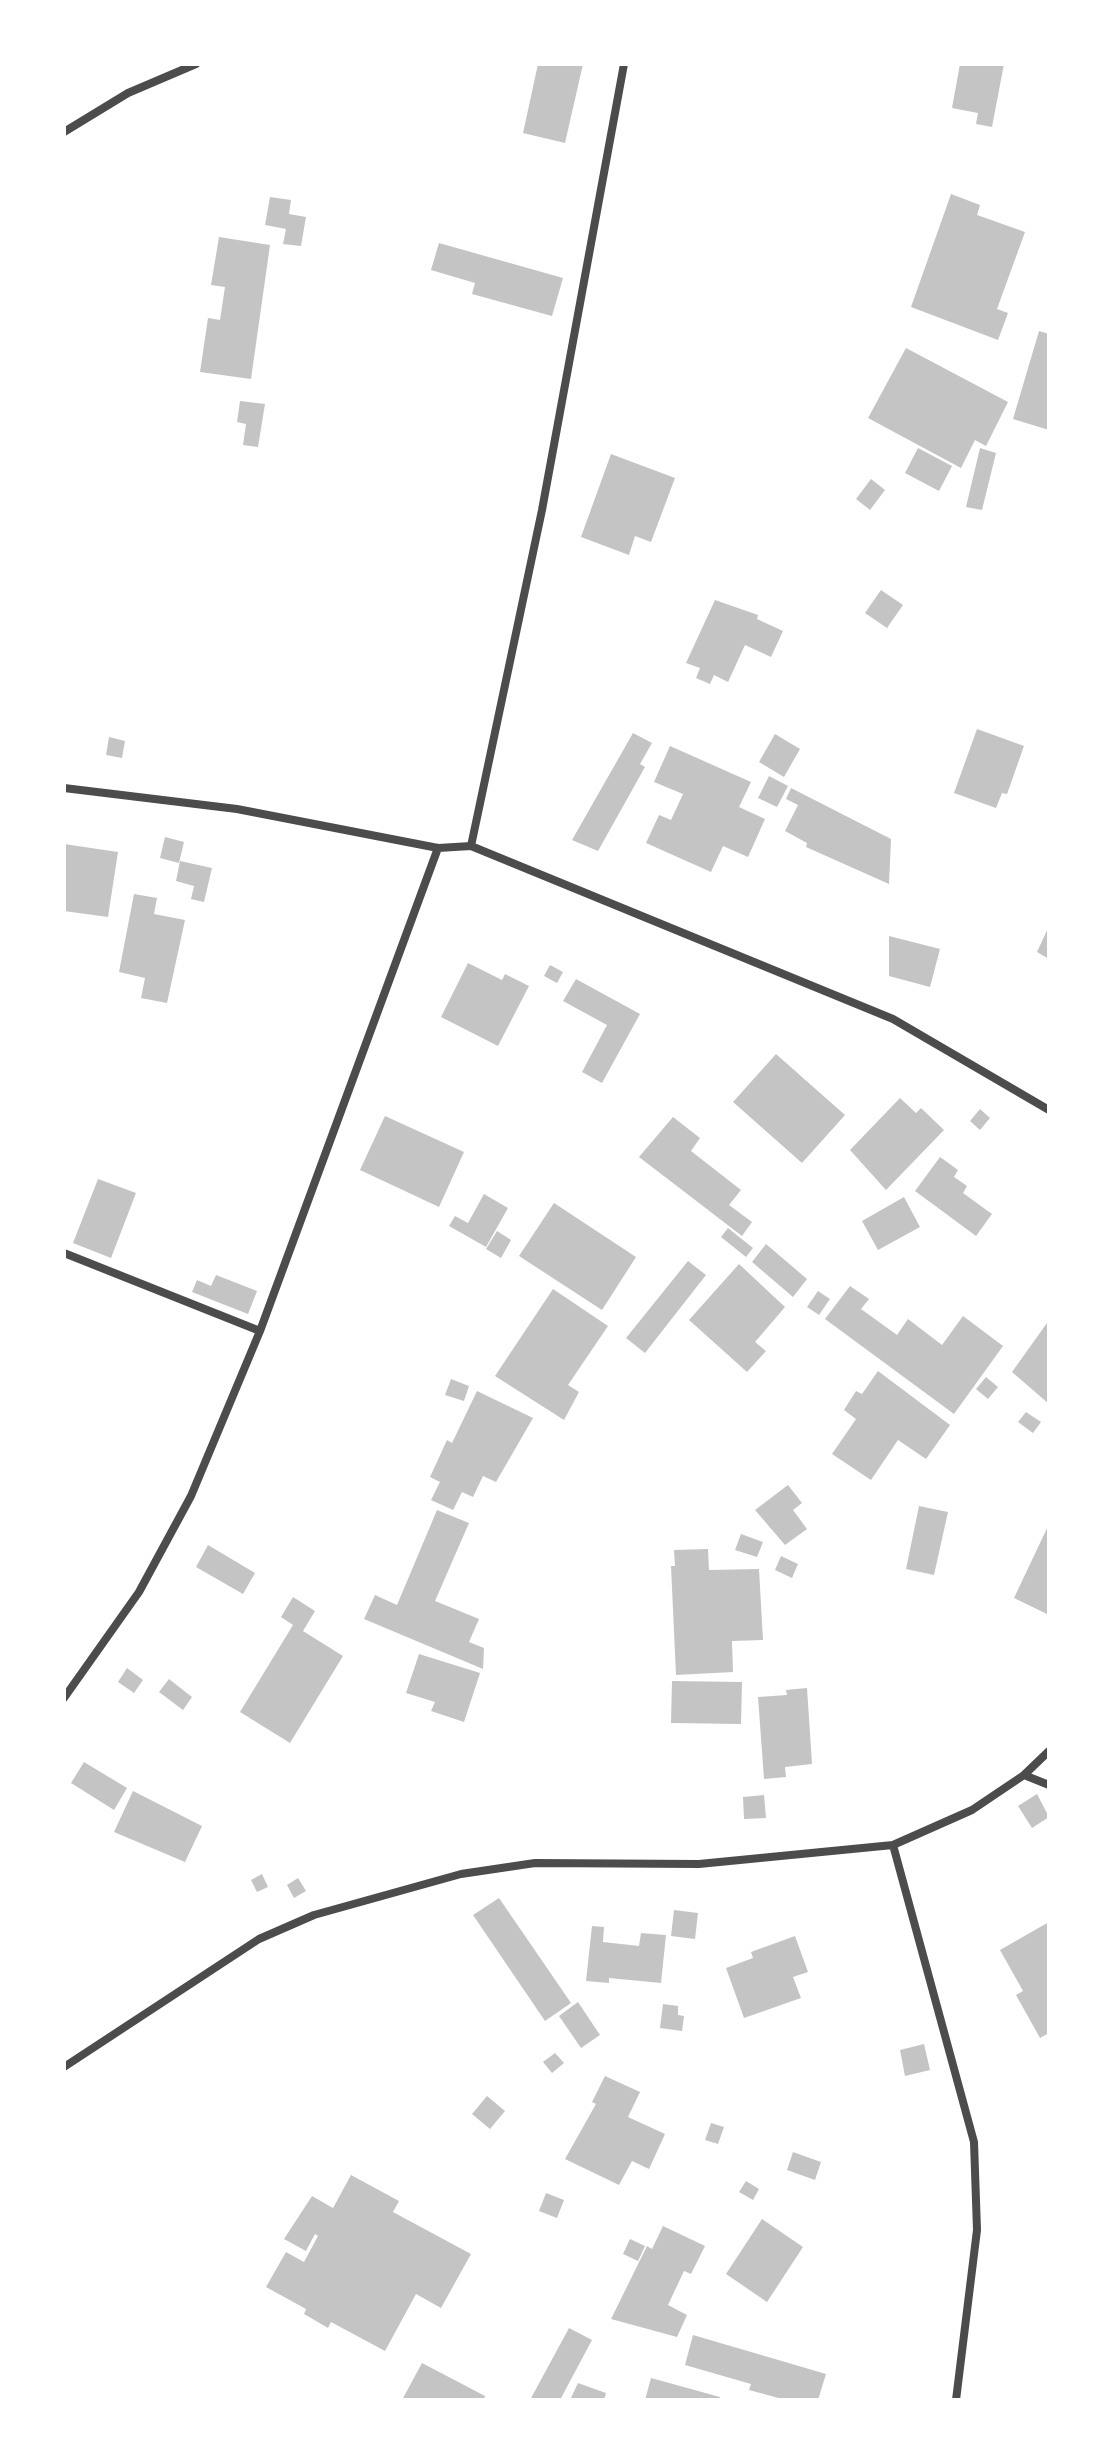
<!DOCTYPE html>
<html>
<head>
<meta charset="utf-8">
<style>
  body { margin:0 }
  #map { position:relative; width:1113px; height:2464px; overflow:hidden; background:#fff; font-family:Ubuntu,sans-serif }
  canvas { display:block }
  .frame { position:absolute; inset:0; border:66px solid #fff; pointer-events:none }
</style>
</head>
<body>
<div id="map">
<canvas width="1113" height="2464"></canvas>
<div class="frame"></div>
</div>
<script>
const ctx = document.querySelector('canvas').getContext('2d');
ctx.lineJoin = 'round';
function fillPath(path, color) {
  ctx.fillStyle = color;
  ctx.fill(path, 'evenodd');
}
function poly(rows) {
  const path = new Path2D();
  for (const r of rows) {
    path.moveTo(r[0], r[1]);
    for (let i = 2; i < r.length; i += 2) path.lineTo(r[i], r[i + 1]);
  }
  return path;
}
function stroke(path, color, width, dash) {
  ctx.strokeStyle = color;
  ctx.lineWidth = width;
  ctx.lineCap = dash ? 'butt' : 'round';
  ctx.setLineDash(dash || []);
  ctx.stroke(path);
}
fillPath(poly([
  [538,64,583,64,565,143,523,133],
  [960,64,1004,64,992,127,976,124,978,113,952,108],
  [951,194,980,205,977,215,1025,232,997,309,1008,313,998,340,911,307],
  [270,197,291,200,289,214,306,217,301,246,283,244,286,229,265,225],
  [219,237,270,245,251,379,200,372,208,318,220,320,225,287,211,285],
  [439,243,563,278,552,316,472,294,475,283,431,270],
  [1039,331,1049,334,1049,430,1013,419],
  [906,348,1008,402,986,446,975,440,961,468,868,418],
  [240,401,265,404,258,447,243,445,246,424,237,422],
  [918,448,952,466,939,491,905,473],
  [980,448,996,453,982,510,966,507],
  [611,454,675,478,651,542,635,536,629,555,581,537],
  [871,479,885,490,870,510,856,499],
  [881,590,903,605,887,628,865,613],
  [715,600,758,615,757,619,783,631,771,657,745,645,728,682,714,675,710,684,696,678,700,668,686,663],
  [977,729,1024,746,1007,794,1002,793,996,808,954,793],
  [633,733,652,743,640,764,645,767,598,851,572,840],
  [775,734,800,749,784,777,759,762],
  [109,737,125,741,122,758,106,755],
  [670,746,751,782,739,807,765,819,748,857,723,846,711,872,646,843,659,815,671,820,683,794,654,782],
  [769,776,788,786,777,807,758,798],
  [791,788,891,839,889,884,806,847,807,843,785,831,798,805,786,799],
  [165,837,184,842,179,863,160,858],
  [64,844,118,852,108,917,64,911],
  [180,861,212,868,204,902,191,899,194,886,176,881],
  [134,894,157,898,154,914,185,920,167,1003,141,998,145,978,119,972],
  [1049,926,1049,959,1037,952],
  [889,936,940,949,930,987,889,976],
  [468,963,502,980,505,974,529,986,498,1046,441,1017],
  [550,965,563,972,557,983,544,976],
  [576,979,640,1014,602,1083,582,1072,607,1025,563,1001],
  [776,1054,845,1115,802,1163,733,1102],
  [900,1098,916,1113,921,1108,944,1130,886,1190,850,1150],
  [980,1109,990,1118,980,1130,970,1121],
  [385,1116,464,1152,439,1207,360,1170],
  [673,1117,700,1138,691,1151,741,1190,729,1205,752,1222,742,1236,639,1157],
  [940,1157,958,1170,954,1177,967,1186,963,1193,992,1214,976,1236,915,1191],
  [98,1179,136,1193,111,1258,73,1243],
  [484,1194,508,1208,486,1247,449,1226,455,1216,468,1223],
  [904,1197,920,1227,878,1250,862,1221],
  [554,1203,636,1257,602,1310,519,1256],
  [728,1228,753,1248,746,1257,721,1237],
  [497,1231,511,1240,501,1258,486,1249],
  [766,1244,807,1279,793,1297,752,1262],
  [688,1261,706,1275,645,1353,626,1338],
  [739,1264,785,1307,755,1342,766,1351,747,1372,689,1320],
  [216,1275,257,1291,248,1314,192,1292,197,1280,211,1286],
  [850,1286,869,1299,861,1309,897,1335,908,1319,942,1345,963,1316,1003,1346,954,1414,825,1319],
  [553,1289,608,1326,568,1385,579,1392,564,1420,495,1376],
  [818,1291,830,1299,819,1315,807,1307],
  [1047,1323,1049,1324,1049,1404,1012,1372],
  [878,1371,950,1425,926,1459,898,1440,871,1480,832,1454,856,1419,844,1410,856,1391,862,1394],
  [986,1377,998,1387,988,1399,976,1389],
  [451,1379,469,1386,464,1401,445,1395],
  [477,1391,533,1418,496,1482,483,1476,473,1497,462,1492,453,1510,431,1500,440,1482,430,1477,447,1440,452,1443],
  [1026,1412,1041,1422,1033,1433,1018,1422],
  [788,1485,802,1503,793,1510,807,1529,785,1545,755,1510],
  [919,1506,948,1512,934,1575,906,1569],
  [437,1510,469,1523,435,1601,479,1619,469,1642,484,1648,483,1669,364,1619,375,1595,397,1605],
  [1049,1524,1049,1615,1014,1598],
  [741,1534,763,1542,757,1557,735,1550],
  [208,1545,255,1573,243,1594,196,1567],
  [708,1549,709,1570,759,1569,763,1640,732,1641,733,1672,676,1675,671,1566,675,1566,674,1550],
  [781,1556,798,1564,792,1578,775,1570],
  [293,1597,315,1611,303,1631,343,1656,290,1743,240,1712,293,1625,281,1617],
  [419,1654,480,1673,464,1722,431,1711,435,1702,406,1693],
  [127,1668,143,1680,134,1693,118,1682],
  [169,1679,192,1697,183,1710,159,1692],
  [672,1681,742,1682,741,1724,671,1723],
  [807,1688,812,1764,785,1767,786,1777,764,1779,758,1697,787,1695,786,1690],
  [84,1762,127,1788,114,1810,71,1783],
  [133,1791,202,1826,185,1862,114,1832],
  [1037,1794,1049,1817,1032,1828,1018,1806],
  [764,1795,766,1818,744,1819,743,1797],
  [262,1874,268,1887,257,1892,251,1880],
  [298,1878,306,1891,294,1898,287,1885],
  [499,1898,571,2003,545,2021,473,1915],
  [674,1910,698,1913,695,1939,671,1936],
  [1049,1922,1049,2033,1040,2038,1016,1995,1023,1991,1000,1950],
  [592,1926,604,1927,603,1942,639,1946,641,1933,666,1935,661,1983,609,1978,609,1983,586,1981],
  [795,1936,808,1972,793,1977,801,1998,744,2018,726,1968,753,1958,751,1952],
  [578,2002,600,2035,581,2048,559,2016],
  [663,2004,678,2006,678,2015,684,2016,682,2031,660,2028],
  [924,2044,930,2070,905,2076,900,2050],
  [555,2053,564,2063,552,2073,543,2062],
  [605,2076,640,2092,628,2117,665,2134,649,2169,632,2161,619,2185,565,2159,596,2104,592,2102],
  [487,2096,505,2111,490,2129,472,2114],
  [711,2123,724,2127,718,2144,705,2140],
  [793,2152,821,2162,815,2180,787,2170],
  [351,2175,399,2201,393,2212,471,2254,441,2308,416,2294,385,2351,331,2322,328,2328,304,2314,306,2309,266,2287,286,2252,304,2262,318,2236,315,2234,306,2251,284,2239,312,2196,333,2208],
  [746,2181,759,2189,753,2200,739,2192],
  [546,2193,564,2200,557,2218,539,2211],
  [762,2219,803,2247,767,2302,726,2274],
  [663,2226,705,2246,691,2274,684,2271,668,2305,687,2315,677,2337,611,2319,647,2246,652,2249],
  [630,2239,645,2246,638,2261,623,2254],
  [569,2328,592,2340,560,2400,530,2400],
  [693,2335,826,2374,818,2400,786,2400,749,2390,751,2384,685,2365],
  [422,2363,485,2396,484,2400,402,2400],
  [651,2378,720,2397,719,2400,645,2400],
  [578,2383,606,2393,604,2400,570,2400]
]), '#c4c4c4');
stroke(poly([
  [64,132,128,93,196,64],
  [64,788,237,809,438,848,471,846,893,1019,1049,1110],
  [471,846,542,510,624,64],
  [64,1253,260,1331],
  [64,1698,139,1592,191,1496,260,1331,438,848],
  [1024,1775,1049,1785],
  [893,1845,974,2142,977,2230,956,2400],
  [64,2067,259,1939,314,1915,461,1874,535,1863,699,1864,893,1845,972,1810,1024,1775,1049,1751]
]), '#4c4c4c', 8);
</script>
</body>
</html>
